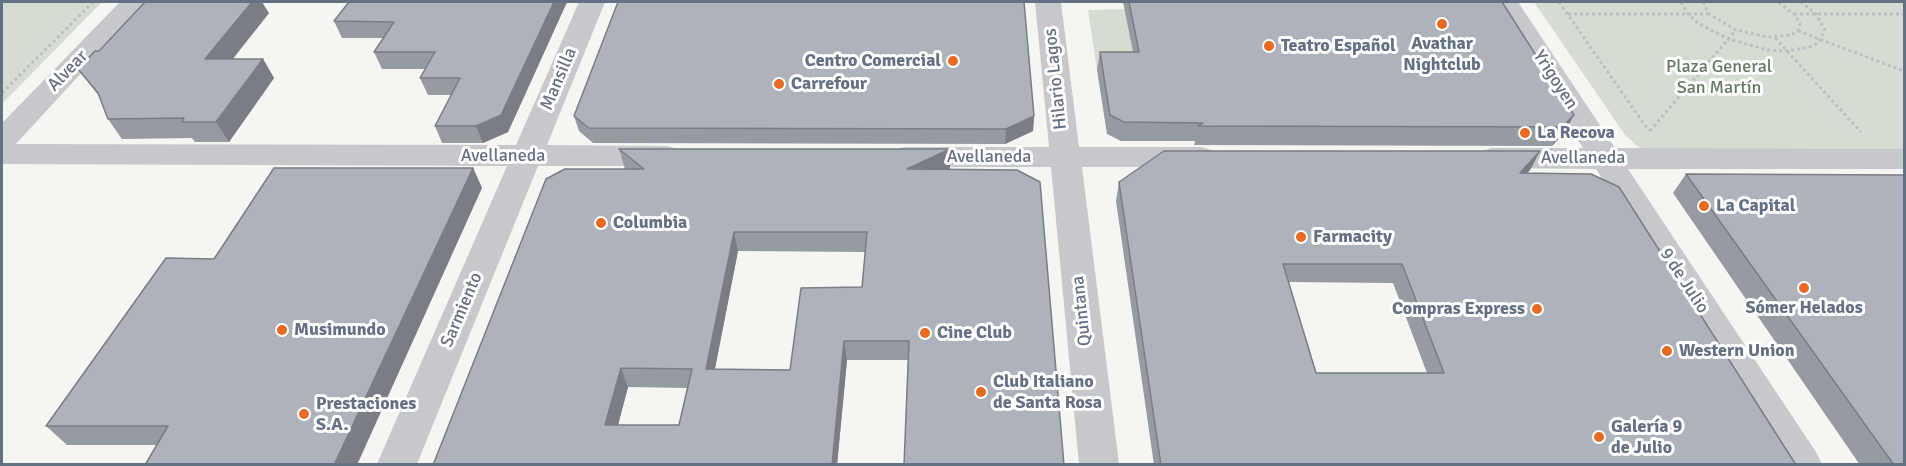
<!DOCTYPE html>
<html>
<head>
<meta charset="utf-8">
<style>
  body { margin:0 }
  #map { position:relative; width:1906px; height:466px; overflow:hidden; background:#f5f6f2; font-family:Signika,sans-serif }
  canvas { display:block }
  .frame { position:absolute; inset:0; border:3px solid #647184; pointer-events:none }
</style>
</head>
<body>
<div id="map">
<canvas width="1906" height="466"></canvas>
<div class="frame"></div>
</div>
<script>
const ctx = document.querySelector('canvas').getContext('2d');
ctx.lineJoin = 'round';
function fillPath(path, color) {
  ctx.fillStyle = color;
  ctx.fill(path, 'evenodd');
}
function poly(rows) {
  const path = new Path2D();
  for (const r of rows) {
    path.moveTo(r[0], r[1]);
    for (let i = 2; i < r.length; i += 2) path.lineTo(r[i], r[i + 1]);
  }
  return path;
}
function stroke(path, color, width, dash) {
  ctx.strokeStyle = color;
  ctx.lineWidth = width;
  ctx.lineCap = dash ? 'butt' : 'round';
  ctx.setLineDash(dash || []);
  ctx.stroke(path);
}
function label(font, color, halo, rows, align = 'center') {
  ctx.font = font + ' Signika,sans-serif';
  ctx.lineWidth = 6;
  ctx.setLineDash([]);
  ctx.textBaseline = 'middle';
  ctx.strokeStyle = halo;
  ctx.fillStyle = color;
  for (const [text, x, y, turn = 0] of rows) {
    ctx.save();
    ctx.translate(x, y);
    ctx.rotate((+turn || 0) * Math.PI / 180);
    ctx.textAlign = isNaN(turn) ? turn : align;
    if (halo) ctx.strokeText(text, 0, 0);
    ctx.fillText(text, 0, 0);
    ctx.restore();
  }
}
fillPath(poly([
  [2,2,102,2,2,104],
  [1534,2,1904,2,1904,152,1662,152,1644,150,1637,146,1625,135],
  [1125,9,1143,54,1097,70,1088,10]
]), '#d5ddd3');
stroke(poly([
  [1559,2,1649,131],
  [1681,2,1688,14,1698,23,1728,39,1768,50,1787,51,1810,47,1818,43,1825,30,1816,14,1801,2],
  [1703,2,1709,14,1736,30,1767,37,1791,35,1798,31,1800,24,1794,14,1778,2],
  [1568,14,1709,14],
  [1794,14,1904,14],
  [1798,31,1904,71],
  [1775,38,1861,132],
  [2,93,93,2],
  [1650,131,1736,30]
]), '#bdbec1', 3, [3, 3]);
fillPath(poly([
  [579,2,605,2,547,145,667,146,678,149,682,156,678,163,667,166,538,166,417,464,377,464,507,166,2,164,2,144,516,145,579,2],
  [1035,2,1061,2,1079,147,1201,147,1212,150,1216,157,1212,164,1201,167,1082,167,1119,464,1079,464,1051,167,904,167,893,164,889,157,893,150,904,147,1049,147,1035,2],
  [1492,2,1518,2,1615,148,1904,149,1904,169,1628,169,1816,452,1822,464,1780,464,1596,169,1492,168,1481,165,1477,158,1481,151,1492,148,1583,148,1492,2]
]), '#c6c8cc');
fillPath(poly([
  [120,2,147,2,13,147,2,150,2,123,120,2]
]), '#c6c8cc');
fillPath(poly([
  [349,2,567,2,508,132,483,143,442,143,435,126,451,95,428,95,420,78,425,69,382,69,374,52,383,38,342,38,334,21],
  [1123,2,1502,2,1574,115,1564,133,1552,146,1194,145,1195,141,1121,141,1107,134,1097,70,1100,52,1133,52],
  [269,13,233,59,263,59,274,78,229,142,195,142,192,138,122,139,108,119,99,96,78,69],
  [574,116,1034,116,1033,131,1005,144,593,143,579,131],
  [619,149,950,149,950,169,908,360,847,360,837,465,433,465,625,169],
  [738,251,866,252,862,287,790,370,715,369],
  [628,387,687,388,679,425,618,425],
  [1540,151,1530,170,1527,173,1796,465,1154,465,1116,201,1119,182],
  [1289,282,1393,283,1427,373,1316,373],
  [473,168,482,188,157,445,67,445,46,426,214,259],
  [1686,174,1905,465,1860,465,1673,193]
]), '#969aa1');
fillPath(poly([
  [252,2,262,2,269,13,217,78,205,59],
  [554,2,567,2,508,132,483,143,476,126],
  [263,59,274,78,229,142,216,122],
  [1574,115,1564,133,1552,146,1562,127],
  [1034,116,1033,131,1005,144,1006,129],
  [950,149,950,169,907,169],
  [1540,151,1530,170,1510,192,1520,173],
  [473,168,482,188,357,465,334,465],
  [734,232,738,251,711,388,706,369],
  [844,341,847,360,837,465,832,465],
  [621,368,628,387,613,444,605,425]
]), '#7a7d83');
const building = poly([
  [145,2,252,2,205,59,263,59,216,122,182,122,184,118,108,119,98,93,78,69,95,51,99,51,145,2],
  [349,2,554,2,501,115,476,126,435,126,460,78,420,78,435,52,374,52,394,22,334,21,349,2],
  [618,2,1024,2,1034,116,1006,129,589,128,574,116,618,2],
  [1129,2,1502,2,1574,115,1562,127,1198,126,1203,123,1124,122,1110,115,1100,52,1139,52,1129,2],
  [619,149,950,149,907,169,1017,170,1040,182,1064,465,904,465,909,341,844,341,832,465,433,465,546,179,565,169,644,169,619,149],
  [734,232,867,232,862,287,801,288,790,370,706,369,734,232],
  [621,368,692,369,679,425,605,425,621,368],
  [1164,151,1540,151,1520,173,1591,174,1619,187,1796,465,1161,465,1119,182,1164,151],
  [1283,264,1402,264,1444,373,1316,373,1283,264],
  [274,168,473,168,334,465,145,465,168,426,46,426,166,258,214,259,274,168],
  [1686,174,1905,175,1905,465,1894,465,1686,174]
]);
fillPath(building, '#aeb3bb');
stroke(building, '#7a7d83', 1.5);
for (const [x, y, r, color] of [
  [1442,24,6,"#e86920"],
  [1269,46,6,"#e86920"],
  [953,61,6,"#e86920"],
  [779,84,6,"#e86920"],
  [1525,133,6,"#e86920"],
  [1704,206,6,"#e86920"],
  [601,223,6,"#e86920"],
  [1301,237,6,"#e86920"],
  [1804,288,6,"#e86920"],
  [1537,309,6,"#e86920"],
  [282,330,6,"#e86920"],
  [925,333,6,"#e86920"],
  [1667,351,6,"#e86920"],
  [981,392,6,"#e86920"],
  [304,414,6,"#e86920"],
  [1599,437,6,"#e86920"]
]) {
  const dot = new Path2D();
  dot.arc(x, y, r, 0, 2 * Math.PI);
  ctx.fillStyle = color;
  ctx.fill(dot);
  stroke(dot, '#fff', 2);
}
label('bold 18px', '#647184', '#fff', [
  ["Avathar",1442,44,"center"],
  ["Nightclub",1442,65,"center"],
  ["Teatro Español",1281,46],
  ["Centro Comercial",941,61,"right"],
  ["Carrefour",791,84],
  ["La Recova",1537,133],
  ["La Capital",1716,206],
  ["Columbia",613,223],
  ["Farmacity",1313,237],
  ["Sómer Helados",1804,308,"center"],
  ["Compras Express",1525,309,"right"],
  ["Musimundo",294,330],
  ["Cine Club",937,333],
  ["Western Union",1679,351],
  ["Club Italiano",993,382],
  ["de Santa Rosa",993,403],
  ["Prestaciones",316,404],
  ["S.A.",316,425],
  ["Galería 9",1611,427],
  ["de Julio",1611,448]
], 'left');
label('18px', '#647b63', '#fff', [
  ["Plaza General",1719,67],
  ["San Martín",1719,88]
]);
label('18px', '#647184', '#fff', [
  ["Alvear",68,71,-46],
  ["Mansilla",559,79,-67],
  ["Hilario Lagos",1056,79,-96],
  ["Yrigoyen",1555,80,57],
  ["Avellaneda",503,156],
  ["Avellaneda",989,157],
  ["Avellaneda",1583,158],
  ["9 de Julio",1684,281,57],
  ["Sarmiento",462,310,-67],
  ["Quintana",1082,311,-96]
]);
</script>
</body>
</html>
